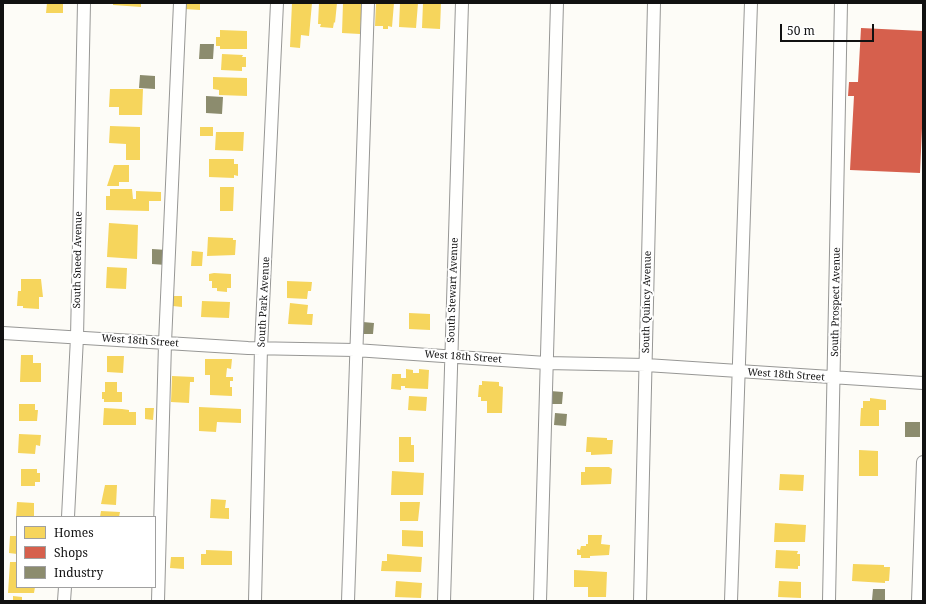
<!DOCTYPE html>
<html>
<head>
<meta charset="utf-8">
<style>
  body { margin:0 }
  #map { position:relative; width:926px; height:604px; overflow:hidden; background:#fdfcf7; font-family:"Noto Serif",serif }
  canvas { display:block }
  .frame { position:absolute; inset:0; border:4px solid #111; pointer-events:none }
  .legend { position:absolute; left:16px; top:516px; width:140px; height:72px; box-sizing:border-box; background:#fff; border:1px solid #a0a0a0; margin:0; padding:5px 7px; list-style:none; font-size:12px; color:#111 }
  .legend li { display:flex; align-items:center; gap:8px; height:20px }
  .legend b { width:20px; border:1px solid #a0a0a0 }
  .scale { position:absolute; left:780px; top:24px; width:94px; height:18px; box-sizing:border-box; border:2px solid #111; border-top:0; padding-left:5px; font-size:12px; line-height:14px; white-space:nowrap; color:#111; -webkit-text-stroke:3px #fff; paint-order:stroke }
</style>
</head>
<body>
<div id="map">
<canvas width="926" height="604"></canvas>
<div class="frame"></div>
<ul class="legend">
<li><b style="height:11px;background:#f6d55c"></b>Homes</li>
<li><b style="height:11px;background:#d6604d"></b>Shops</li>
<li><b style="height:11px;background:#8c8c6e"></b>Industry</li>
</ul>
<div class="scale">50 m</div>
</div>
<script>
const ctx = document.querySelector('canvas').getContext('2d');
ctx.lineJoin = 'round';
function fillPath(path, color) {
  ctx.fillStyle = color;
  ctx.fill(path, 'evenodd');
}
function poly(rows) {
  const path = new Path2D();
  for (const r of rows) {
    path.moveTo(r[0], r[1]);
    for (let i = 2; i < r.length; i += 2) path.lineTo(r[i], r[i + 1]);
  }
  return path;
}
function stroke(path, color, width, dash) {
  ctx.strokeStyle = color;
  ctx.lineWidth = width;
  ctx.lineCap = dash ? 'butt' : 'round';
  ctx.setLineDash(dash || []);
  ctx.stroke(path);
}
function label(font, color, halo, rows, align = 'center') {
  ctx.font = font + ' "Noto Serif",serif';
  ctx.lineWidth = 4;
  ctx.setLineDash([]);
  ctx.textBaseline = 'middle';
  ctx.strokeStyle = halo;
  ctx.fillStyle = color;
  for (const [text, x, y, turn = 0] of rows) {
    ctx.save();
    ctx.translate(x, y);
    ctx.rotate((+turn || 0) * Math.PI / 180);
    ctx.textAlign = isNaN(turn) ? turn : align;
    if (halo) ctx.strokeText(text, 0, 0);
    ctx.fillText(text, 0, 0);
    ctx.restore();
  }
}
fillPath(poly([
  [47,3,63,3,63,13,46,13],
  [113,3,141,3,141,7,113,5],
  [184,3,200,3,200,10,184,9],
  [292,3,312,3,309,36,301,35,300,48,290,47],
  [319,3,337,3,335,23,334,22,333,28,320,27,321,24,318,24],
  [343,3,362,3,360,34,342,33],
  [376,3,394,3,392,27,388,26,388,29,383,29,383,26,375,26],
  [400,3,418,3,416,28,399,27],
  [423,3,441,3,440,29,422,28],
  [220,30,247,31,247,49,220,49,220,46,216,46,216,37,220,37],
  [222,54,243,55,242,57,246,57,246,67,242,67,242,71,221,70],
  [213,77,247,78,247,96,219,95,219,90,213,89],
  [110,89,143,89,142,115,119,115,119,107,109,107],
  [110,126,140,127,140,160,126,160,126,144,109,143],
  [200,127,213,127,213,136,200,136],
  [216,132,244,132,243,151,215,150],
  [209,159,234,159,234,164,238,164,238,176,234,175,234,178,209,177],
  [114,165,129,165,129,182,119,182,119,186,107,186],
  [220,187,234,187,233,211,220,211],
  [110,189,132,189,133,199,136,199,136,191,161,192,161,201,149,201,149,211,106,210,106,196,110,196],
  [109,223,138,225,137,259,107,257],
  [208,237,233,238,233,240,236,240,235,255,207,256],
  [192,251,203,252,202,266,191,266],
  [107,267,127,268,126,289,106,288],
  [214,273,231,274,231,288,227,288,227,292,217,291,217,288,212,288,212,281,209,281,209,274],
  [21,279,41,279,43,297,39,297,39,309,23,308,23,306,17,306,18,291,21,291],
  [287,281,312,282,311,291,308,291,307,299,287,298],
  [173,296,182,296,182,307,173,306],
  [202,301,230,302,229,318,201,317],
  [290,303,308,305,307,314,313,314,312,325,288,324],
  [409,313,430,314,430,330,409,329],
  [21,355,33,355,33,363,41,363,41,382,20,382],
  [107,356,124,356,123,373,107,372],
  [205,359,232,359,231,369,227,368,226,377,233,377,233,381,230,381,230,387,232,387,232,396,210,395,210,375,205,375],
  [406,369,413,370,413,373,419,373,419,369,429,370,428,389,405,388,405,386,401,386,401,390,391,389,392,374,401,374,401,378,406,378],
  [172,376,194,377,194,382,190,382,189,403,171,402],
  [482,381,499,382,499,386,503,387,502,413,487,413,487,401,481,401,481,397,478,397,479,385,482,385],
  [105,382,117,382,117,392,122,392,122,402,104,402,104,399,102,399,102,392,105,392],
  [409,396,427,397,426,411,408,410],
  [870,398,886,400,886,410,879,410,879,426,860,426,861,408,863,408,863,401,870,401],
  [19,404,35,404,35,410,38,410,37,421,19,421],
  [199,407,241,409,241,423,217,422,216,432,199,431],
  [104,408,122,409,129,410,129,412,136,412,136,425,103,425],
  [145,408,154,408,153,420,145,419],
  [19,434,41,435,40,446,36,445,35,454,18,453],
  [399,437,411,437,411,445,414,445,414,462,399,462],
  [587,437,607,438,607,440,613,440,612,454,591,455,591,452,586,452],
  [859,450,878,451,878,476,859,476],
  [585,467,609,467,612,469,611,484,581,485,581,472,585,472],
  [21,469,37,469,37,473,40,473,40,482,35,482,35,486,21,486],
  [392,471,424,473,423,495,391,495],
  [780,474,804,475,803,491,779,490],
  [105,485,117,485,116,505,101,504],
  [211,499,226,500,225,508,229,508,229,519,210,518],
  [17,502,34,503,34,517,16,517],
  [400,502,420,502,418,521,400,521],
  [101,511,120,512,119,517,100,517],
  [775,523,806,525,805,542,774,542],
  [402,530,423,531,423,547,402,546],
  [588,535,602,535,601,544,610,545,609,555,590,556,590,558,581,558,581,555,577,555,577,549,580,550,581,546,586,546,586,544,588,544],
  [10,536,17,536,17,554,9,553],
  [206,550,232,551,232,565,201,565,201,554,206,554],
  [776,550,798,551,797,554,800,554,800,566,798,566,798,569,775,568],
  [387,554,422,557,421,572,381,571,382,561,387,561],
  [171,557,184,557,184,569,170,568],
  [10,562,17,562,17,587,35,587,34,593,8,593],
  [853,564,884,565,884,567,890,567,889,581,885,581,885,583,852,581],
  [574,570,607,572,606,597,588,597,588,587,574,587],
  [396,581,422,583,421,598,395,597],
  [779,581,801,582,801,598,778,597],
  [13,596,22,597,22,601,13,601]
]), '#f6d55c');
fillPath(poly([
  [861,28,923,31,923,106,920,173,850,170,854,96,848,96,849,82,858,82]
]), '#d6604d');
fillPath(poly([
  [200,44,214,44,213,59,199,59],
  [140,75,155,76,155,89,139,88],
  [206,96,223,97,222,114,206,113],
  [152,249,167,250,166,265,152,264],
  [363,322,374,323,373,334,362,334],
  [550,391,563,392,562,404,550,404],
  [555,413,567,414,566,426,554,425],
  [905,422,920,422,920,437,905,437],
  [873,589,885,589,885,601,872,600]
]), '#8c8c6e');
const minor = poly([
  [3,333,248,348,355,350,546,363,646,365,923,383],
  [68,517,77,337,84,3],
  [64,601,65,587],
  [158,601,165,343,180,3],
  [255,601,261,348,277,3],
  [348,601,368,3],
  [444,601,462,3],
  [540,601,557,3],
  [640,601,654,3],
  [731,601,751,3],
  [829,601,841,3],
  [918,601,923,462]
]);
stroke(minor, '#979795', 14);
stroke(minor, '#fffffe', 12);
label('10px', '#111', '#fff', [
  ["South Sneed Avenue",78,260,-89],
  ["South Stewart Avenue",453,290,-88],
  ["South Park Avenue",264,302,-87],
  ["South Quincy Avenue",647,302,-89],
  ["South Prospect Avenue",836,302,-89],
  ["West 18th Street",140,341,4],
  ["West 18th Street",463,357,4],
  ["West 18th Street",786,375,4]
]);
</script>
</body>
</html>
